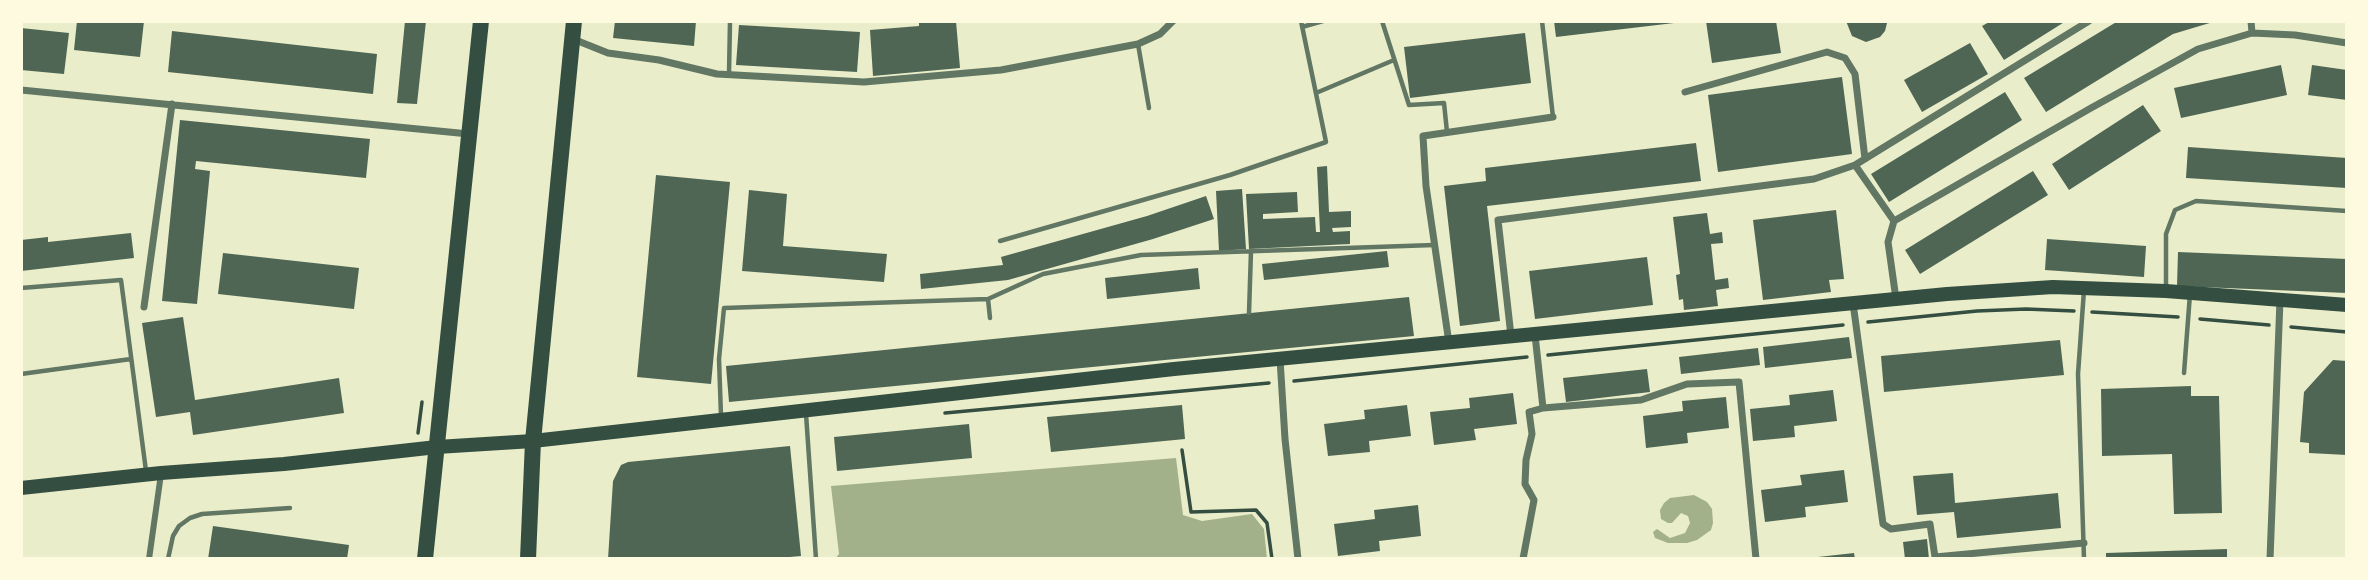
<!DOCTYPE html>
<html>
<head>
<meta charset="utf-8">
<style>
  body { margin:0 }
  #map { position:relative; width:2368px; height:580px; overflow:hidden; background:#e9edc9; font-family:Figtree,sans-serif }
  canvas { display:block }
  .frame { position:absolute; inset:0; border:23px solid #fefae0; pointer-events:none }
</style>
</head>
<body>
<div id="map">
<canvas width="2368" height="580"></canvas>
<div class="frame"></div>
</div>
<script>
const ctx = document.querySelector('canvas').getContext('2d');
ctx.lineJoin = 'round';
function fillPath(path, color) {
  ctx.fillStyle = color;
  ctx.fill(path, 'evenodd');
}
function poly(rows) {
  const path = new Path2D();
  for (const r of rows) {
    path.moveTo(r[0], r[1]);
    for (let i = 2; i < r.length; i += 2) path.lineTo(r[i], r[i + 1]);
  }
  return path;
}
function stroke(path, color, width, dash) {
  ctx.strokeStyle = color;
  ctx.lineWidth = width;
  ctx.lineCap = dash ? 'butt' : 'round';
  ctx.setLineDash(dash || []);
  ctx.stroke(path);
}
fillPath(poly([
  [1176,458,1183,515,1202,521,1252,514,1264,529,1267,559,835,559,839,554,831,486],
  [1694,495,1707,502,1712,509,1713,523,1711,530,1697,540,1687,543,1668,543,1655,538,1653,532,1657,529,1670,538,1685,533,1690,523,1688,516,1681,513,1672,523,1668,523,1661,519,1660,510,1664,503,1670,498]
]), '#a3b18a');
fillPath(poly([
  [77,21,144,21,140,57,74,50],
  [405,21,426,21,417,104,397,103],
  [615,21,696,21,694,46,613,38],
  [919,21,956,21,960,68,873,76,870,30,919,26],
  [1554,21,1674,21,1674,23,1556,37],
  [1706,21,1776,21,1781,53,1712,63],
  [1846,21,1886,21,1887,23,1885,31,1880,37,1866,42,1852,36],
  [1991,21,2066,21,2004,60,1982,26],
  [2118,21,2213,22,2173,34,2046,112,2024,78],
  [739,25,860,32,857,72,736,65],
  [21,28,69,33,64,74,21,70],
  [172,31,377,54,373,94,168,72],
  [1525,33,1531,83,1410,98,1404,47],
  [1970,43,1988,74,1922,112,1904,80],
  [2281,65,2287,95,2181,118,2174,88],
  [2312,65,2347,70,2347,100,2308,95],
  [1842,77,1852,154,1718,172,1708,95],
  [2005,92,2022,120,1889,202,1871,174],
  [2143,105,2161,131,2069,190,2052,164],
  [180,120,370,139,366,178,196,161,195,169,210,171,197,304,162,301],
  [1696,143,1701,181,1487,206,1500,321,1460,326,1444,186,1486,181,1485,168],
  [2188,147,2347,158,2347,188,2186,178],
  [1327,166,1329,212,1351,211,1351,227,1332,228,1333,232,1350,231,1350,244,1249,249,1246,194,1297,192,1298,212,1263,214,1263,219,1315,217,1316,232,1320,232,1317,167],
  [2033,171,2048,195,1920,274,1905,250],
  [656,175,730,182,711,384,637,377],
  [1242,189,1246,249,1219,251,1216,191],
  [749,190,787,194,783,246,887,254,884,282,742,271],
  [1206,196,1214,219,1153,239,1008,280,921,289,920,274,1003,265,1001,257,1147,216],
  [1836,210,1844,279,1829,280,1831,292,1763,300,1753,220],
  [1707,213,1710,234,1722,232,1723,243,1711,244,1715,280,1728,278,1729,288,1716,290,1718,306,1684,310,1683,299,1679,300,1676,275,1680,274,1673,217],
  [131,233,134,258,21,271,21,240,48,237,48,242],
  [2047,239,2146,246,2144,277,2045,270],
  [1387,251,1389,267,1264,280,1262,264],
  [2178,252,2347,259,2347,293,2177,286],
  [223,253,359,268,354,309,218,294],
  [1647,257,1653,305,1535,319,1529,271],
  [1198,268,1200,289,1107,299,1105,278],
  [1409,297,1414,336,729,402,726,366],
  [183,317,195,400,339,378,344,413,193,435,190,412,156,417,142,323],
  [1849,337,1852,358,1765,368,1763,347],
  [2060,340,2064,375,1884,392,1881,356],
  [1758,348,1760,365,1681,374,1679,357],
  [2333,360,2347,361,2347,455,2309,453,2309,443,2300,442,2304,392],
  [1647,369,1650,392,1566,402,1563,378],
  [2191,386,2191,396,2219,396,2222,513,2174,514,2172,454,2102,456,2101,389],
  [1833,390,1837,421,1794,426,1795,437,1753,441,1750,409,1790,405,1789,395],
  [1513,393,1517,424,1474,429,1476,440,1434,445,1430,412,1470,408,1469,398],
  [1726,397,1729,428,1687,433,1688,443,1646,448,1643,416,1683,411,1682,401],
  [1182,405,1185,439,1051,452,1047,417],
  [1407,405,1411,436,1369,441,1370,452,1328,456,1324,424,1365,419,1364,410],
  [969,424,972,458,837,471,834,437],
  [790,446,801,556,767,559,608,559,613,481,621,465,628,462],
  [1844,470,1848,502,1805,507,1806,517,1765,522,1761,490,1802,485,1800,475],
  [1953,473,1955,503,2058,493,2061,528,1957,538,1954,512,1917,515,1913,476],
  [1418,505,1421,536,1379,541,1380,551,1338,556,1334,524,1375,519,1374,510],
  [213,526,349,545,347,559,208,559],
  [1927,539,1929,559,1905,559,1903,542],
  [2227,549,2227,559,2106,559,2106,553],
  [1854,553,1855,559,1818,559,1818,557]
]), '#4f6655');
stroke(poly([
  [2092,312,2178,317],
  [2200,319,2269,325],
  [1868,322,1977,311,2026,309,2074,311],
  [2291,327,2347,332],
  [1548,355,1843,325],
  [1294,381,1527,357],
  [945,413,1269,383],
  [418,433,422,402],
  [1182,450,1191,512,1256,510,1267,523,1272,559]
]), '#344e41', 3.5);
stroke(poly([
  [1382,21,1409,105,1444,103,1447,132],
  [1542,21,1553,117],
  [1302,27,1323,21],
  [1138,44,1149,108],
  [729,74,730,21],
  [1316,93,1394,60],
  [1000,241,1230,175,1326,142,1301,21],
  [2166,287,2166,234,2175,210,2196,201,2347,211],
  [21,288,121,280,146,471],
  [2084,290,2078,374,2084,559],
  [988,299,990,318],
  [1249,313,1251,251],
  [2184,373,2190,294],
  [21,374,131,359],
  [806,414,816,559],
  [721,416,719,359,724,308,988,299,1043,274,1141,255,1434,245],
  [168,559,173,536,179,526,190,518,202,514,290,508]
]), '#617663', 4.5);
stroke(poly([
  [149,559,161,474]
]), '#617663', 6);
stroke(poly([
  [2251,21,2252,33],
  [573,39,608,53,659,60,717,74,864,82,1001,70,1138,44,1160,34,1173,21],
  [21,90,469,134],
  [1685,92,1827,52,1845,58,1855,74,1865,159],
  [1855,165,1894,221],
  [1896,299,1888,242,1894,221,2091,108,2198,49,2252,33,2295,35,2347,43],
  [1853,303,1883,524,1891,529,1930,524,1935,557,2084,543],
  [144,307,172,104],
  [1535,335,1543,408,1641,400,1687,384,1739,382,1756,559],
  [1511,336,1498,220,1814,179,1855,165,2089,21],
  [1449,343,1426,186,1423,136,1553,117],
  [1280,359,1285,439,1298,559],
  [1523,559,1534,500,1525,484,1526,460,1532,434,1529,412,1543,408],
  [2270,559,2280,300]
]), '#617663', 7);
stroke(poly([
  [21,488,161,473,284,464,437,447,533,441,1174,369,1947,294,2053,287,2166,291,2347,305]
]), '#344e41', 14);
stroke(poly([
  [425,559,481,21],
  [528,559,533,441,574,21]
]), '#344e41', 16);
</script>
</body>
</html>
